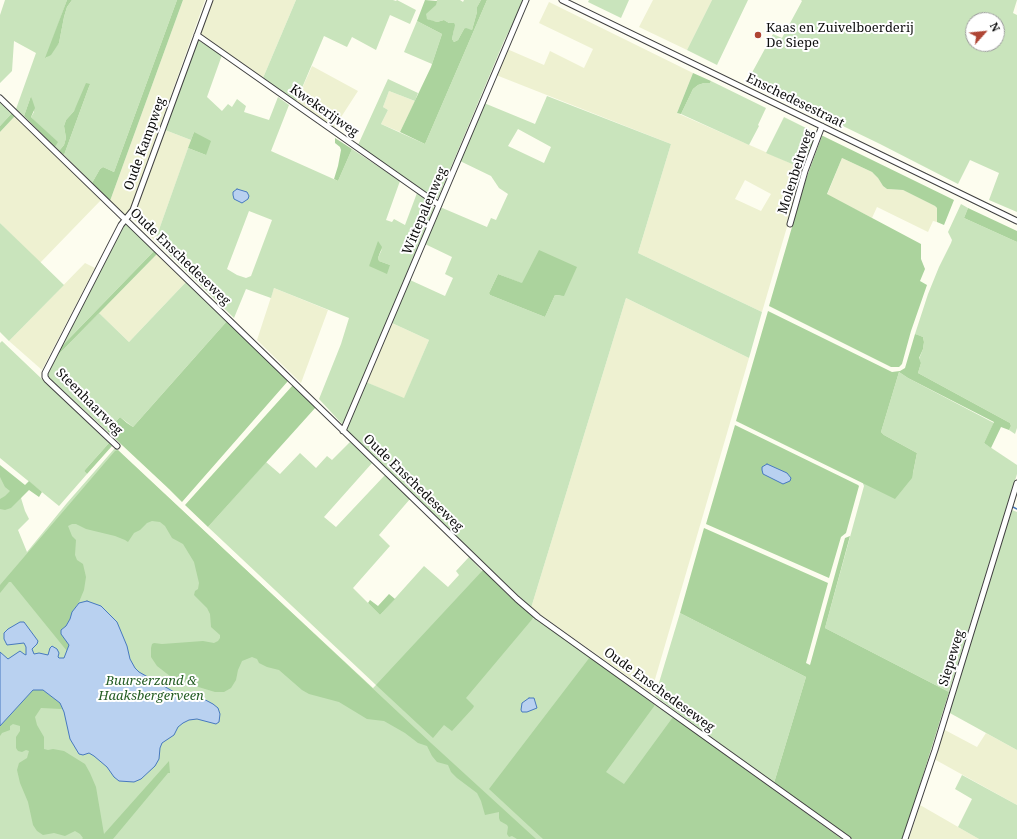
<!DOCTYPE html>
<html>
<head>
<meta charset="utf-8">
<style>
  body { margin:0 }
  #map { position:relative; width:1017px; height:839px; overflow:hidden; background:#fdfdef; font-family:"Noto Serif",serif }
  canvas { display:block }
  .north { position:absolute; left:965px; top:12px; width:40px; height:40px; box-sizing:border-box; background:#fff; border:1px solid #9e9e9e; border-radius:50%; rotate:63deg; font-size:11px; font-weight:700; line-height:16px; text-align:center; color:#0d0d0d }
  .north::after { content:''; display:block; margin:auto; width:14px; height:18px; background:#af4534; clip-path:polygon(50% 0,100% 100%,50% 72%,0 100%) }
</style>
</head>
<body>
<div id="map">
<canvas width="1017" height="839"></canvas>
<div class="north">N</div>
</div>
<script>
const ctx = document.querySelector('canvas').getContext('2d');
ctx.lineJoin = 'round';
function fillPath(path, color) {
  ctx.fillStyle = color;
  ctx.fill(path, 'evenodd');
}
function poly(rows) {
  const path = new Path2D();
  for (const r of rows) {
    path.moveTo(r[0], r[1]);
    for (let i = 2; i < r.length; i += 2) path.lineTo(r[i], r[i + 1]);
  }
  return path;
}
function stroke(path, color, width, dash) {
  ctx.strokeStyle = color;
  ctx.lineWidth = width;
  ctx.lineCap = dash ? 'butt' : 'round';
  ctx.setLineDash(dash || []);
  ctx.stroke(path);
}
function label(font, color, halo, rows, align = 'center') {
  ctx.font = font + ' "Noto Serif",serif';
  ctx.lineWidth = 4;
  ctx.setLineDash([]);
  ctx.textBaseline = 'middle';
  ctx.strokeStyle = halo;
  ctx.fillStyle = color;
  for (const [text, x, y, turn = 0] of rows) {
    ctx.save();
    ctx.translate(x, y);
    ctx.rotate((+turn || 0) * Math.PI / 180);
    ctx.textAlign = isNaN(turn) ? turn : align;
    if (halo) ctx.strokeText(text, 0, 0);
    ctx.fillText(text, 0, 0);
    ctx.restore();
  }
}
fillPath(poly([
  [183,0,205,0,139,185,131,210,127,214,124,214,110,201],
  [212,0,296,0,263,78,201,34,200,32],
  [653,0,712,0,687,50,639,27],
  [549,2,693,73,677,113,804,169,762,312,638,253,671,144,496,75,507,49,544,65,550,51,584,68,593,49,539,23],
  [745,180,771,194,761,211,735,199],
  [312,66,358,91,334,128,296,102],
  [389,91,415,101,400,132,381,124,388,110,383,107],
  [15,116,101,200,40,263,0,223,0,132],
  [165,130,191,140,155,241,133,219],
  [842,158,872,172,878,178,883,186,887,189,903,190,935,206,937,208,937,222,933,221,928,232,877,207,872,218,827,195],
  [157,254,186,282,129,342,99,313],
  [85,263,95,268,42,370,9,341],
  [274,288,328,310,301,383,257,340],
  [626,298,749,358,651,693,531,608],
  [392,323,429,340,404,399,366,382],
  [943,729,977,747,986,733,1017,750,1017,805,934,759],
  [920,805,979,839,909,839]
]), '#eef1d1');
fillPath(poly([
  [5,0,67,0,46,58,59,43,64,17,67,7,72,0,177,0,114,172,103,167,100,169,92,183,64,155,90,84,74,111,66,120,64,126,66,138,64,145,59,151,55,147,57,142,31,117,34,112,31,96,24,116,16,109,36,53,14,41,12,71,0,83,0,15],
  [296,0,393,0,396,1,397,0,416,10,410,24,390,15,376,50,352,37,347,47,324,36,296,102,263,78],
  [437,0,460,0,463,2,464,0,481,0,477,7,477,12,472,30,464,29,458,40,454,42,452,39,454,29,452,23,449,23,444,20,437,22,432,21,427,19,425,16,427,11,433,7],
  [487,0,523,0,524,1,504,41,438,198,436,199,432,198,358,145,388,79,418,93,415,101,389,91,383,107,388,110,381,124,425,144],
  [589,0,629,0,621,18,588,2],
  [712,0,748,0,717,65,687,50],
  [801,0,1017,0,1013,13,1017,15,1017,212,989,200,999,173,970,160,958,184,880,144,748,80,773,34,782,38,802,1],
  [973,20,997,20,997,44,973,44],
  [417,21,442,34,432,64,404,52],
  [198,40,222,55,207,97,222,111,228,104,232,107,237,99,246,106,244,112,269,120,278,97,289,105,271,151,338,181,352,149,400,181,386,220,392,222,394,219,405,225,417,193,432,204,433,206,434,209,343,425,319,399,341,344,349,318,274,288,271,298,246,289,234,318,155,241,188,148,206,155,194,132,191,140,165,130,196,42],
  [249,211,272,220,251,276,246,278,237,275,227,269],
  [382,249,378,258,379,261,390,265,369,266],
  [711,81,766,108,758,125,759,126,749,145,681,114,693,89,698,85,704,83,710,83],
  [547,96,671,144,638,253,762,312,749,358,626,298,531,608,347,431,346,429,366,382,404,398,429,340,392,323,410,280,445,296,453,278,445,274,452,257,425,244,440,207,487,227,491,218,496,220,508,194,499,188,491,176,460,161,484,103,535,124],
  [518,129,551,147,544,163,508,146],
  [498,274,521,283,522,283,563,296,555,295,545,317,490,295,489,293],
  [0,101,12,113,0,126],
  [784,117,812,131,816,134,804,169,766,153],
  [961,204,968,208,964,218,1017,242,1017,428,1015,434,1009,430,1011,426,1010,423,918,373,921,363,919,359,923,349,924,342,923,337,915,334,928,294,939,267,951,243,952,240,948,232],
  [0,223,64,285,9,341,0,332],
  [123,223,127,224,154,251,60,348],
  [186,282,227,321,133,427,120,417,107,431,48,377,47,375,56,357,99,313,129,342],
  [2,341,109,443,84,471,87,474,59,506,0,458,0,343],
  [899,372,908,378,994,423,984,443,1017,465,1017,474,949,692,825,628,864,486,862,481,895,498,913,473,917,453,884,435,881,432],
  [351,441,373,462,324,517,336,527,385,475,410,499,379,535,390,546,353,588,380,615,424,566,448,587,459,575,456,571,469,557,482,571,533,619,534,617,590,657,589,658,655,706,655,705,673,717,672,718,840,839,0,839,0,466,23,492,21,498,25,511,29,519,18,530,27,552,67,503,115,448,373,688,376,685,208,527,266,462,280,474,300,453,316,468,327,456,332,460],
  [1012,510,1017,512,1017,750,948,712],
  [680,613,806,677,774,783,655,696],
  [962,775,1017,805,1017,839,979,839,958,827,972,799,955,789]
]), '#c9e4bc');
fillPath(poly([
  [67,0,72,0,67,7,64,17,59,43,51,55,45,58],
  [177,0,183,0,110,201,92,183,100,169,103,167,114,172],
  [425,0,437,1,436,5,426,14,427,19,437,22,444,20,449,23,454,23,455,25,452,39,454,42,458,40,464,29,466,28,472,30,477,12,477,7,481,0,487,0,425,144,400,132,431,67,442,34,417,21],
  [693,73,711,81,710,83,704,83,698,85,693,89,681,114,677,113],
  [86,83,90,84,64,155,59,151,64,145,66,138,64,126,66,120,74,111],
  [31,96,35,108,31,117,58,142,55,147,24,116],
  [12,113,15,116,0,132,0,126],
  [194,132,211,141,206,155,188,148],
  [822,136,823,136,954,200,944,225,937,222,937,208,935,206,903,190,887,189,883,186,878,178,872,172,842,158,827,194,921,244,921,259,925,269,920,281,927,285,911,331,902,364,899,367,891,367,769,306,806,179],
  [335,138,352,149,338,181,334,179,338,166,341,150,340,147,335,143],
  [968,208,1017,231,1017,242,964,218],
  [378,241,382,247,378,258,379,261,390,265,387,274,369,266],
  [539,250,577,267,564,296,555,295,545,317,490,295,489,293,498,274,522,283],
  [154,251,157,254,56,357,60,348],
  [768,311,892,372,900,371,905,368,915,334,918,335,923,337,924,342,923,349,919,358,921,363,918,373,1010,423,1011,426,1009,430,1001,427,991,448,984,443,994,422,908,378,899,372,881,432,884,435,917,453,912,478,895,499,736,421],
  [227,321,288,381,182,502,169,489,107,431,120,417,127,423,133,427],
  [293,385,316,407,208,527,185,505],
  [735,425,858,485,859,486,846,533,841,537,829,578,706,524],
  [109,443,112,446,87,474,84,471],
  [118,450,431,743,536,839,517,839,512,836,509,837,507,834,508,827,507,825,500,821,499,818,499,812,485,815,481,801,477,793,457,778,451,772,448,765,437,762,432,756,427,746,418,743,405,733,384,721,367,719,339,702,309,694,302,690,279,670,267,667,259,663,257,659,252,657,242,661,238,670,236,680,231,688,224,692,215,692,175,680,157,666,151,657,151,648,152,644,154,643,162,644,203,641,214,643,218,641,220,638,220,635,211,627,210,614,207,608,194,595,195,591,198,589,199,583,194,562,183,544,172,538,165,526,160,522,152,521,147,523,140,530,134,533,128,542,125,540,115,536,86,529,76,524,72,524,68,526,72,536,76,540,75,555,77,560,83,564,86,577,84,590,79,602,72,612,70,619,66,626,61,630,61,634,69,645,67,651,11,582,9,582,0,593,0,585,115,451],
  [0,465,25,485,29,481,42,492,39,497,29,490,11,508,5,510,0,509,0,499,5,496,10,491,5,487,0,477],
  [704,528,828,583,806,663,810,665,845,538,850,536,825,628,949,692,903,839,852,839,774,783,806,677,680,613],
  [483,570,509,596,534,617,466,698,474,706,473,708,452,731,444,725,433,738,376,685],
  [389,594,395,599,380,615,368,603,370,600,378,606],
  [590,657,655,705,606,772,624,784,673,717,842,839,543,839,489,789],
  [33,690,43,690,60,703,62,709,41,708,35,717,37,725,44,737,44,749,48,750,53,749,64,751,85,764,90,773,96,787,104,834,169,761,170,773,168,773,113,839,82,839,83,838,80,834,75,831,65,836,54,833,43,835,37,831,33,825,28,802,20,783,17,770,19,763,27,758,29,751,26,750,22,752,18,751,16,748,16,737,20,731,20,726,13,724,10,726,10,730,2,733,0,736,0,726]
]), '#abd39d');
const water = poly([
  [237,189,247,192,249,196,248,199,242,203,234,199,233,195,233,192,237,189],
  [767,464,787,473,791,478,790,481,783,484,763,474,762,470,762,467,767,464],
  [87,601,101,606,117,622,127,646,130,659,135,668,139,672,176,693,198,696,213,704,218,708,220,714,219,722,216,724,197,719,189,720,183,723,178,727,174,735,162,743,160,748,159,759,155,766,141,779,134,782,119,781,114,777,107,767,94,756,89,753,83,755,79,754,70,739,64,712,60,703,43,690,33,690,0,726,0,652,8,659,20,651,24,654,26,655,26,647,24,643,7,645,4,639,4,633,8,629,20,622,24,622,38,641,37,644,32,649,34,654,39,653,48,655,50,648,52,646,57,649,59,653,58,657,59,658,64,658,69,645,61,634,61,630,66,626,70,619,72,612,79,603,87,601],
  [529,698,534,698,537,708,527,712,522,712,521,710,522,703,529,698]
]);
fillPath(water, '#b9d1f0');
stroke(water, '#4779bf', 1);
stroke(poly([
  [1013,507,1017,509]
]), '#4779bf', 1.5);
const minor = poly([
  [562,0,1017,221],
  [197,35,439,205],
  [0,98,517,599,538,617,848,839],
  [790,224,805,171,822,126],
  [343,431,526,0],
  [117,446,47,380,45,377,45,373,121,225,133,210,210,0],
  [905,839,935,750,1017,483]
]);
stroke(minor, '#404040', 7);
stroke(minor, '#fff', 5);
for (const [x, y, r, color] of [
  [758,35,4,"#af4534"]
]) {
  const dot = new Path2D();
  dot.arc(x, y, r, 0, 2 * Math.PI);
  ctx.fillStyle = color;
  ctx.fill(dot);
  stroke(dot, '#fff', 1.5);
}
label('13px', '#0d0d0d', '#fff', [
  ["Kaas en Zuivelboerderij",766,28],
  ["De Siepe",766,43]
], 'left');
label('13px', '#0d0d0d', '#fff', [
  ["Enschedesestraat",795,101,26],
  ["Kwekerijweg",324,111,35],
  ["Oude Kampweg",145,144,-70],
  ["Molenbeltweg",796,172,-72],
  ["Wittepalenweg",425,211,-67],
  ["Oude Enschedeseweg",180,257,44],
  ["Steenhaarweg",89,402,45],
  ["Oude Enschedeseweg",413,483,44],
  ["Siepeweg",952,658,-73],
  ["Oude Enschedeseweg",659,690,36]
]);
label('italic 13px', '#255e24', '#fff', [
  ["Buurserzand &",151,681],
  ["Haaksbergerveen",151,696]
]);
</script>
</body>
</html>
